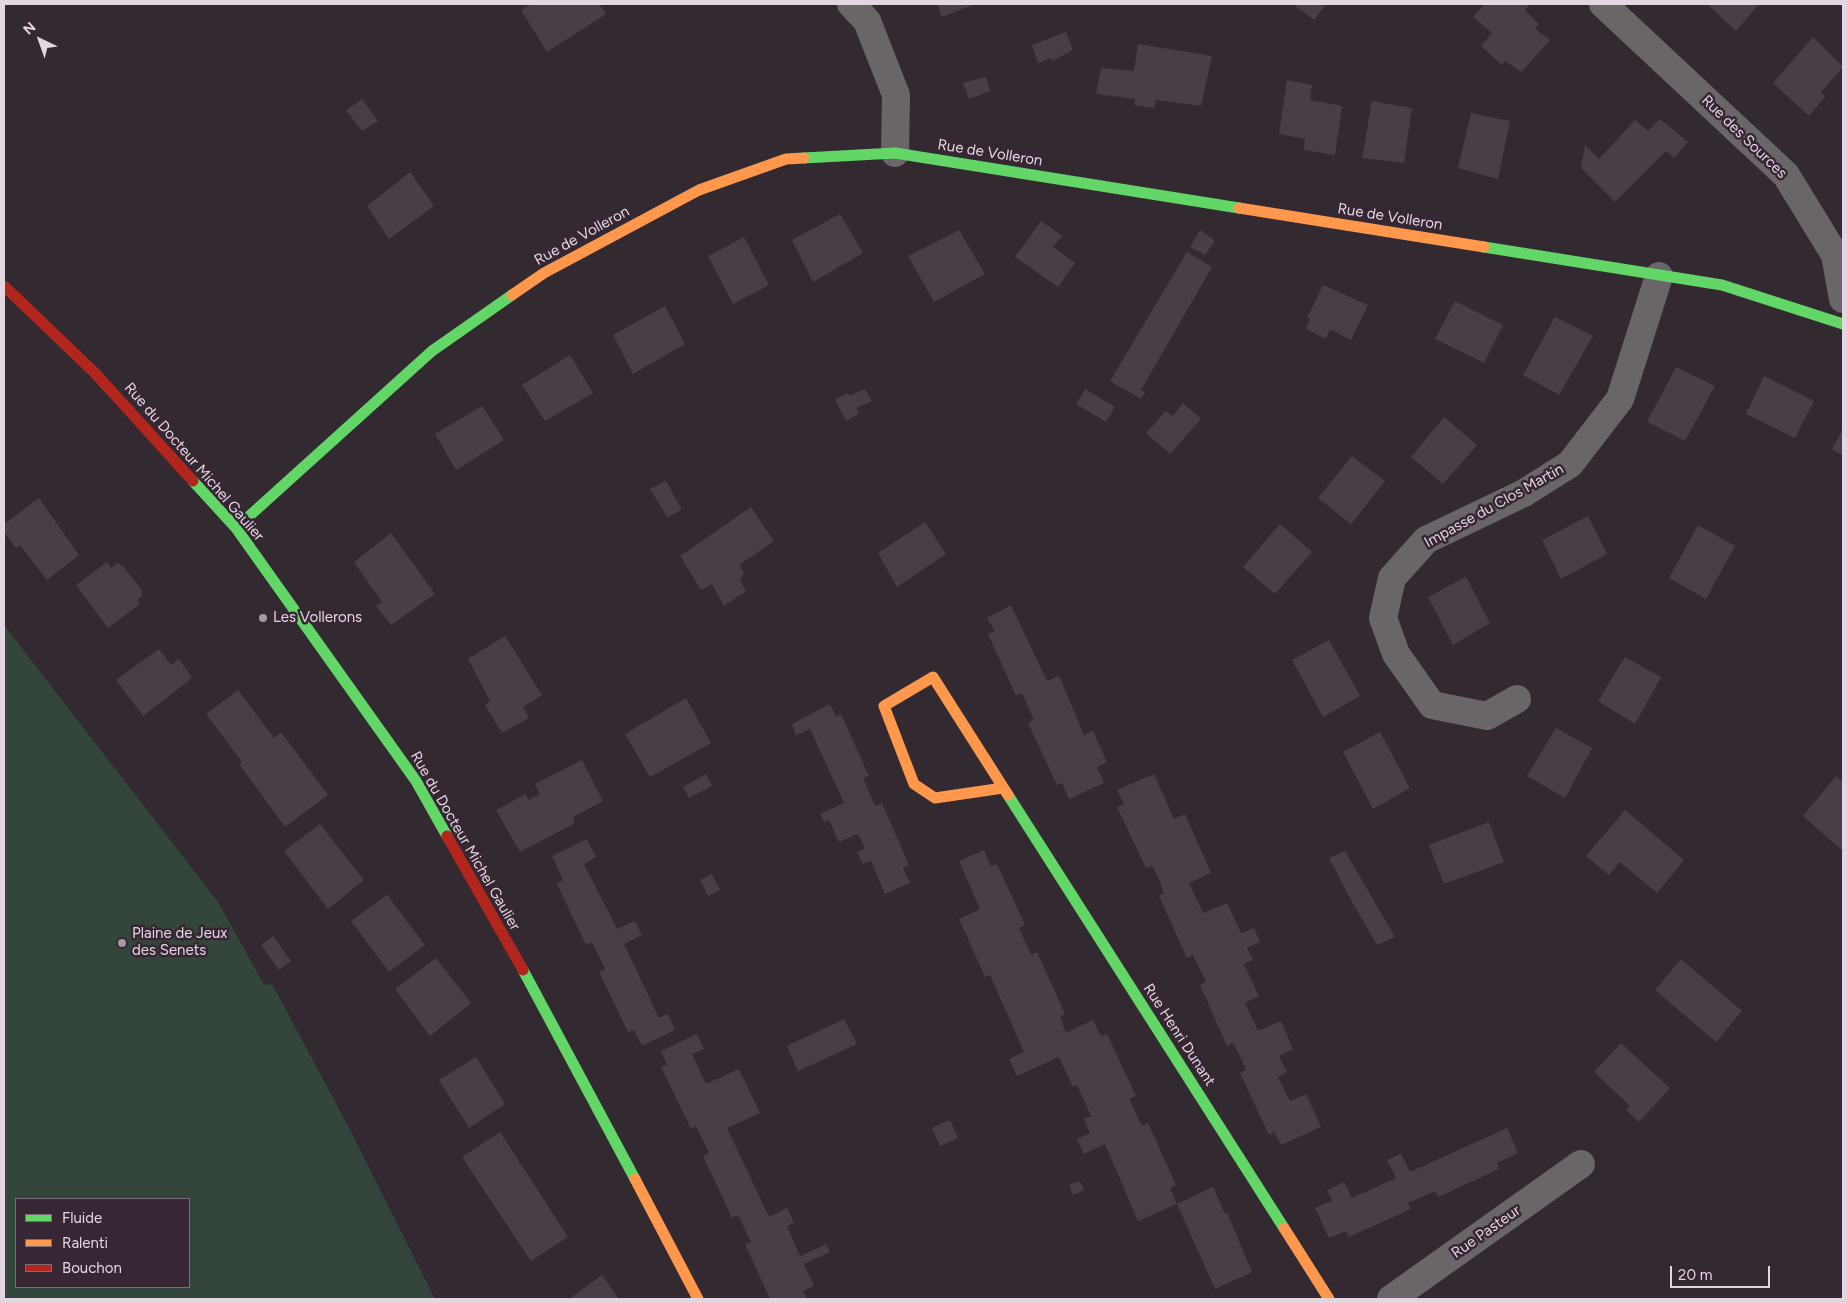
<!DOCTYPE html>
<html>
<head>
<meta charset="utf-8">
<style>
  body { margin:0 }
  #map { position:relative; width:1847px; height:1303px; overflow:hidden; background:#332a31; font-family:Figtree,sans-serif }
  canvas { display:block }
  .frame { position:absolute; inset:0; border:5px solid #e2d7e0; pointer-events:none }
  .legend { position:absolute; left:15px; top:1198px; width:175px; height:90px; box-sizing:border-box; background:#372634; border:1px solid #7b6d79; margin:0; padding:6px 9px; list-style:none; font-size:15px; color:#e2d7e0 }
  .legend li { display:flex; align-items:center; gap:10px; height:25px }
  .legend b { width:25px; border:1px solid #7b6d79 }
  .north { position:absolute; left:15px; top:15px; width:50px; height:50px; -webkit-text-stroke:4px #372634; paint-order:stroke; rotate:318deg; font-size:14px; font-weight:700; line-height:20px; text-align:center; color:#e2d7e0 }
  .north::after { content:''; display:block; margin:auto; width:18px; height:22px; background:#e2d7e0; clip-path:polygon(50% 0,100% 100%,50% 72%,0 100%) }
  .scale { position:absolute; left:1670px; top:1266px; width:100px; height:22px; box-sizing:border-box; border:2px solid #e2d7e0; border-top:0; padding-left:6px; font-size:15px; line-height:18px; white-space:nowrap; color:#e2d7e0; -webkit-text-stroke:4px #372634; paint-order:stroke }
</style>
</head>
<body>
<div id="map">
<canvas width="1847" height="1303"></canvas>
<div class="frame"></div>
<ul class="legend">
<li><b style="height:6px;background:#63d668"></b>Fluide</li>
<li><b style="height:6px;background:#ff974d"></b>Ralenti</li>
<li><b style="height:6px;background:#b3261e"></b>Bouchon</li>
</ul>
<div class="north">N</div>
<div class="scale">20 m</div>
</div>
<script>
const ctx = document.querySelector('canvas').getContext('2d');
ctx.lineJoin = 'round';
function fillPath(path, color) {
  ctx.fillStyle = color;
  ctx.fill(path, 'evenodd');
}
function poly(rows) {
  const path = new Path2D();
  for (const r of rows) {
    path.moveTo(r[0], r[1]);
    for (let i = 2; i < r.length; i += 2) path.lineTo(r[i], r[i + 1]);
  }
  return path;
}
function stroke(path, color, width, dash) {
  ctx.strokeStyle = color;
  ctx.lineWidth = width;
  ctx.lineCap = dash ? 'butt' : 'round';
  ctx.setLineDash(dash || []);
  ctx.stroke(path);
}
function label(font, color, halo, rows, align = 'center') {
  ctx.font = font + ' Figtree,sans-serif';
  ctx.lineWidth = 5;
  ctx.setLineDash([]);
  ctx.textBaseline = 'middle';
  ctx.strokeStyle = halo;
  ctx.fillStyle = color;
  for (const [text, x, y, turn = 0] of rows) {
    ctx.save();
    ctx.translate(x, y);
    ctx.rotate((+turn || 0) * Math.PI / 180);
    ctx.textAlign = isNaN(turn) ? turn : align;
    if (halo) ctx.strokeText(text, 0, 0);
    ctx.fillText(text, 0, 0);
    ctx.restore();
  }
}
fillPath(poly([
  [4,625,218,902,264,985,272,984,348,1126,435,1299,4,1299],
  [16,1199,189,1199,189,1287,16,1287]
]), '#34453b');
fillPath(poly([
  [531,4,599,4,606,14,547,52,521,10],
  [937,4,975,4,942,17],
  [1293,4,1326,4,1314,20],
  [1485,4,1530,4,1525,10,1539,24,1535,29,1550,40,1521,72,1505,61,1502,65,1481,46,1492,33,1473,17],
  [1707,4,1759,4,1736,31],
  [1066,32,1073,50,1052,61,1051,58,1038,63,1032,45],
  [1813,37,1843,67,1821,92,1825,97,1809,116,1773,83],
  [1138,44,1212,56,1201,106,1156,100,1154,108,1134,105,1135,99,1096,94,1101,68,1134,71],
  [986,77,990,91,969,99,963,83],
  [1287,80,1312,85,1310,100,1342,106,1335,155,1304,150,1305,139,1279,134],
  [362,99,378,121,362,131,346,110],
  [1372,101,1412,108,1404,163,1362,158],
  [1471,113,1510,121,1498,179,1458,168],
  [1660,119,1688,142,1674,158,1666,151,1615,202,1581,168,1585,145,1599,159,1635,120,1648,131],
  [410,172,434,206,389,239,367,206],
  [840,214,863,253,813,282,792,240],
  [1041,221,1062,236,1053,247,1075,263,1058,287,1015,257],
  [959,230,985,274,934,302,908,256],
  [1200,230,1215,241,1205,255,1190,247],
  [744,237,769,285,733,304,708,256],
  [1187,252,1212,267,1141,390,1145,392,1141,399,1110,381],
  [1323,285,1368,305,1351,340,1330,329,1326,339,1306,329,1310,320,1307,318],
  [1455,301,1503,325,1484,363,1435,339],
  [665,306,685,344,633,374,613,335],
  [1555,317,1593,336,1559,395,1523,375],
  [570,355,593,393,545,421,522,385],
  [1676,367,1715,386,1685,441,1647,422],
  [1764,376,1814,401,1795,438,1746,414],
  [865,389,872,401,856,408,859,414,846,421,835,399,848,393,850,396],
  [1085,389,1115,407,1106,422,1076,404],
  [1183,403,1201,419,1170,454,1146,433,1166,411,1173,416],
  [482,406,504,440,456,470,435,434],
  [1444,417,1477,445,1443,484,1411,457],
  [1843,429,1843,456,1832,449],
  [1352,456,1385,481,1351,524,1318,498],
  [666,481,682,510,667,517,650,489],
  [39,498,79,555,47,580,20,545,16,548,4,532,4,524],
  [751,507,774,541,739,565,744,573,740,580,746,591,724,606,712,584,701,590,680,556],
  [1588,516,1607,554,1561,579,1542,540],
  [925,522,946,554,897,587,878,553],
  [1280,524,1312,552,1275,594,1243,567],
  [1698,525,1735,546,1706,599,1669,578],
  [391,533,435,594,391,625,376,606,382,602,354,562],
  [107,562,111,568,117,563,123,566,142,590,142,596,137,600,140,604,108,628,76,585],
  [1466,577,1490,623,1453,645,1428,597],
  [1011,605,1047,681,1059,676,1084,735,1093,731,1107,762,1097,767,1104,783,1069,799,1062,783,1057,785,1028,723,1034,720,1022,693,1016,696,988,634,995,631,987,618],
  [505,636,542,695,523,707,529,718,502,733,485,705,490,701,468,659],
  [1329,640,1360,696,1323,717,1292,660],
  [159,649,171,665,179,659,192,678,143,716,116,680],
  [1625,657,1661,677,1635,724,1598,701],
  [238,690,274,738,281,732,328,795,285,827,239,764,242,762,206,714],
  [686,698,711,743,650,777,625,734],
  [830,704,836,717,841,714,869,776,863,778,875,806,882,803,909,865,903,868,910,883,885,894,871,861,863,864,857,852,865,849,858,834,839,842,829,820,824,822,820,814,844,803,810,729,796,735,792,724],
  [1556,728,1592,748,1565,798,1527,776],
  [1380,732,1410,788,1373,809,1343,752],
  [582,760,603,801,573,817,575,823,520,852,496,810,526,794,528,800,540,794,535,784],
  [706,774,712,786,689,798,683,787],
  [1154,774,1174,819,1185,814,1211,873,1189,883,1203,913,1227,903,1241,933,1254,928,1260,942,1247,948,1253,960,1244,964,1259,996,1245,1003,1258,1031,1281,1021,1293,1049,1279,1056,1287,1072,1278,1077,1290,1101,1306,1094,1321,1127,1281,1145,1274,1132,1269,1135,1240,1073,1246,1070,1240,1056,1233,1043,1227,1046,1200,985,1206,982,1193,955,1187,958,1159,896,1164,893,1159,879,1152,866,1146,868,1117,807,1124,804,1117,790],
  [1836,776,1843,782,1843,851,1803,816],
  [1625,810,1684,860,1657,893,1620,862,1609,875,1586,856],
  [1489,822,1504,862,1444,884,1429,845],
  [320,824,364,880,328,909,284,851],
  [587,839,596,857,584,864,617,929,635,921,642,935,624,944,659,1018,668,1014,675,1030,642,1046,634,1030,628,1032,599,972,605,969,592,942,586,945,557,884,563,880,552,856],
  [984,850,991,866,997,864,1025,925,1019,928,1031,955,1037,952,1065,1014,1060,1017,1066,1033,1093,1020,1101,1036,1107,1034,1136,1096,1129,1099,1142,1126,1148,1123,1176,1185,1170,1188,1177,1204,1138,1221,1105,1144,1084,1154,1077,1139,1090,1133,1084,1119,1091,1116,1077,1085,1073,1087,1059,1057,1017,1076,1009,1059,1024,1052,990,975,985,977,959,919,980,909,959,861],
  [1345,851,1395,937,1377,945,1352,902,1329,858],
  [712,874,720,890,708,896,700,880],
  [387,895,425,945,389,972,351,921],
  [273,936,291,961,279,970,261,945],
  [436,958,471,1003,430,1036,395,989],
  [1681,959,1742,1011,1716,1042,1655,990],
  [844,1019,857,1044,798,1071,787,1046],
  [697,1034,704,1049,692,1054,706,1084,739,1069,760,1113,727,1128,769,1217,787,1208,794,1223,787,1226,800,1256,826,1244,830,1252,804,1264,814,1286,803,1291,807,1299,770,1299,745,1244,751,1242,738,1215,732,1218,703,1156,709,1153,696,1126,691,1129,661,1067,667,1065,661,1051],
  [1621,1043,1670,1088,1639,1122,1626,1110,1630,1106,1594,1072],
  [476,1057,505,1104,469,1128,439,1080],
  [950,1120,958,1138,940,1146,932,1128],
  [1507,1128,1518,1153,1497,1163,1499,1169,1438,1197,1435,1191,1408,1203,1411,1209,1349,1237,1346,1231,1329,1238,1315,1208,1332,1201,1327,1190,1344,1182,1352,1198,1396,1178,1387,1160,1401,1154,1410,1172],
  [500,1132,568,1237,531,1261,462,1157],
  [1080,1181,1084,1190,1073,1195,1069,1185],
  [1213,1187,1225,1214,1227,1212,1252,1272,1215,1289,1177,1204],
  [602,1275,619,1299,569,1299]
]), '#473f45');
stroke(poly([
  [851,4,867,21,896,95,895,153],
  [1603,4,1786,175,1835,255,1843,299],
  [1517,699,1487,716,1432,705,1396,654,1383,618,1392,578,1426,540,1524,493,1570,464,1620,399,1659,276],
  [1391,1299,1581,1164]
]), '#6a6569', 28);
stroke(poly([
  [804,158,895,153,1239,208],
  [1484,247,1722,285,1843,324],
  [193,481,236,528,416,781,447,836],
  [236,528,432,351,512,295],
  [1008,795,1284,1228],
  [523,970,635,1179]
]), '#63d668', 11);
stroke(poly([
  [1239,208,1484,247],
  [512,295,544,273,699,190,786,159,804,158],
  [1003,788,935,798,914,784,884,706,933,677,1008,795],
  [635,1179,698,1299],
  [1284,1228,1329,1299]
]), '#ff974d', 11);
stroke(poly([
  [4,286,95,373,193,481],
  [447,836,523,970]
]), '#b3261e', 11);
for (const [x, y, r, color] of [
  [263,618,5,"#a59aa3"],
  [122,943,5,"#a59aa3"]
]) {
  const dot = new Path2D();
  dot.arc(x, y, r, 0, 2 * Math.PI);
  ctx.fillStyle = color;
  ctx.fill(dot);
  stroke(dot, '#372634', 2);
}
label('15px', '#e2d7e0', '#372634', [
  ["Rue des Sources",1744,137,44],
  ["Rue de Volleron",990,153,9],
  ["Rue de Volleron",1390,217,9],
  ["Rue de Volleron",582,236,-29],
  ["Rue du Docteur Michel Gaulier",194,462,49],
  ["Impasse du Clos Martin",1494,506,-29],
  ["Rue du Docteur Michel Gaulier",465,841,60],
  ["Rue Henri Dunant",1179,1035,57],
  ["Rue Pasteur",1486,1232,-35]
]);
label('15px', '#e2d7e0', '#372634', [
  ["Les Vollerons",273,618],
  ["Plaine de Jeux",132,934],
  ["des Senets",132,951]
], 'left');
</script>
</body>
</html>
